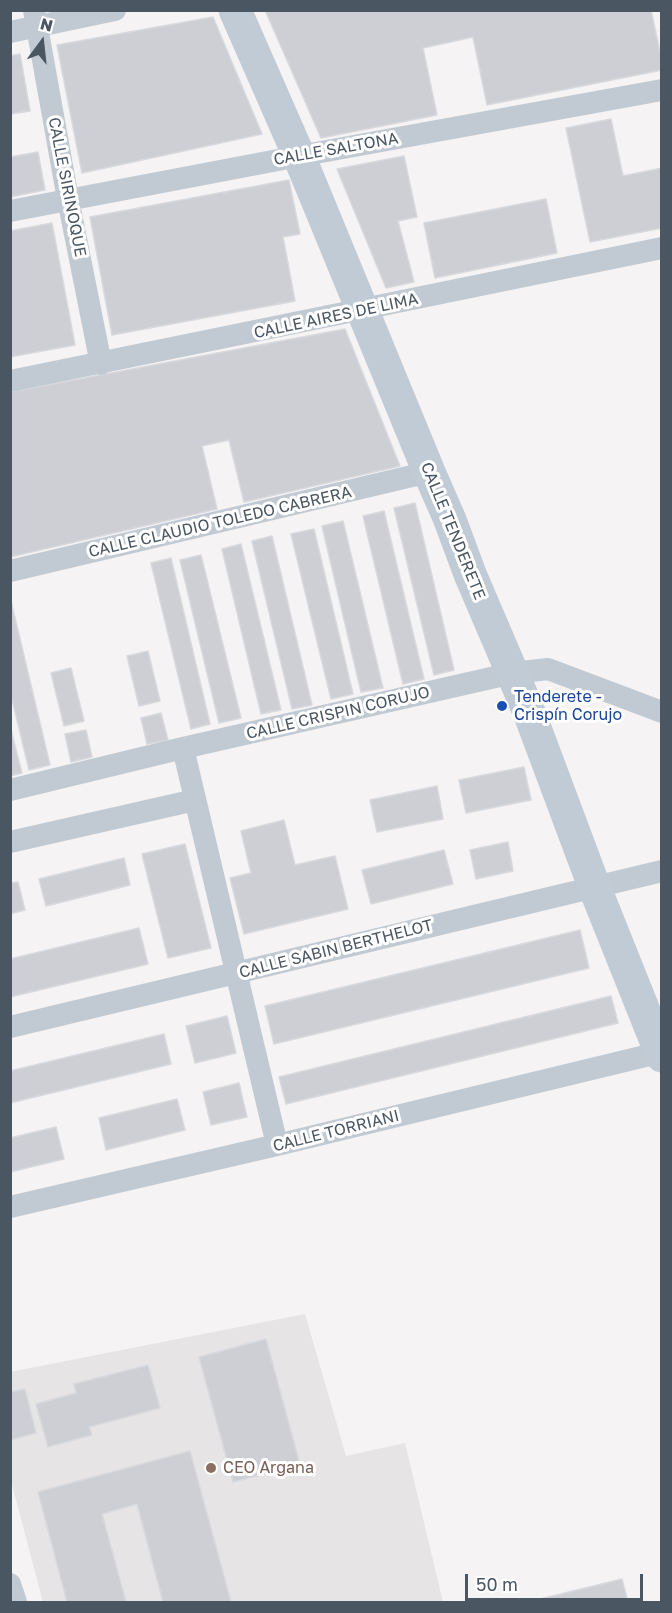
<!DOCTYPE html>
<html>
<head>
<meta charset="utf-8">
<style>
  body { margin:0 }
  #map { position:relative; width:672px; height:1613px; overflow:hidden; background:#f5f3f3; font-family:"Golos Text",sans-serif }
  canvas { display:block }
  .frame { position:absolute; inset:0; border:12px solid #4a5661; pointer-events:none }
  .north { position:absolute; left:12px; top:12px; width:60px; height:60px; -webkit-text-stroke:4px #fff; paint-order:stroke; rotate:15deg; font-size:16px; font-weight:700; line-height:24px; text-align:center; color:#4a5661 }
  .north::after { content:''; display:block; margin:auto; width:21px; height:27px; background:#4a5661; clip-path:polygon(50% 0,100% 100%,50% 72%,0 100%) }
  .scale { position:absolute; left:465px; top:1574px; width:178px; height:27px; box-sizing:border-box; border:3px solid #4a5661; border-top:0; padding-left:8px; font-size:18px; line-height:21px; white-space:nowrap; color:#4a5661; -webkit-text-stroke:4px #fff; paint-order:stroke }
</style>
</head>
<body>
<div id="map">
<canvas width="672" height="1613"></canvas>
<div class="frame"></div>
<div class="north">N</div>
<div class="scale">50 m</div>
</div>
<script>
const ctx = document.querySelector('canvas').getContext('2d');
ctx.lineJoin = 'round';
function fillPath(path, color) {
  ctx.fillStyle = color;
  ctx.fill(path, 'evenodd');
}
function poly(rows) {
  const path = new Path2D();
  for (const r of rows) {
    path.moveTo(r[0], r[1]);
    for (let i = 2; i < r.length; i += 2) path.lineTo(r[i], r[i + 1]);
  }
  return path;
}
function stroke(path, color, width, dash) {
  ctx.strokeStyle = color;
  ctx.lineWidth = width;
  ctx.lineCap = dash ? 'butt' : 'round';
  ctx.setLineDash(dash || []);
  ctx.stroke(path);
}
function label(font, color, halo, rows, align = 'center') {
  ctx.font = font + ' "Golos Text",sans-serif';
  ctx.lineWidth = 6;
  ctx.setLineDash([]);
  ctx.textBaseline = 'middle';
  ctx.strokeStyle = halo;
  ctx.fillStyle = color;
  for (const [text, x, y, turn = 0] of rows) {
    ctx.save();
    ctx.translate(x, y);
    ctx.rotate((+turn || 0) * Math.PI / 180);
    ctx.textAlign = isNaN(turn) ? turn : align;
    if (halo) ctx.strokeText(text, 0, 0);
    ctx.fillText(text, 0, 0);
    ctx.restore();
  }
}
fillPath(poly([
  [305,1314,346,1456,405,1443,443,1602,43,1602,11,1481,10,1372]
]), '#e6e4e5');
const building = poly([
  [265,10,651,10,662,61,662,70,487,105,473,37,423,48,437,115,321,138,265,10],
  [213,17,262,134,82,173,57,45,213,17],
  [20,54,30,111,10,114,10,56,20,54],
  [611,119,623,176,662,168,662,228,590,242,566,128,611,119],
  [38,152,45,190,10,197,10,157,38,152],
  [404,156,417,217,398,221,414,282,386,288,337,169,404,156],
  [289,180,300,234,283,237,295,301,112,335,90,217,289,180],
  [546,199,557,253,435,278,424,223,546,199],
  [52,223,75,345,10,357,10,231,52,223],
  [345,329,400,466,244,502,229,440,202,446,217,509,10,557,10,392,345,329],
  [415,503,454,670,434,675,394,508,415,503],
  [384,511,424,679,403,684,363,516,384,511],
  [343,521,383,688,361,692,322,526,343,521],
  [314,529,353,694,331,699,291,534,314,529],
  [272,536,312,705,292,709,252,541,272,536],
  [241,544,281,710,261,714,222,549,241,544],
  [201,555,241,718,219,723,180,560,201,555],
  [171,558,210,724,191,729,151,563,171,558],
  [11,601,50,765,29,770,10,691,11,601],
  [148,651,160,701,139,706,127,656,148,651],
  [71,668,84,721,64,726,51,673,71,668],
  [161,713,168,740,147,744,141,718,161,713],
  [10,726,22,773,10,776,10,726],
  [86,730,92,757,71,762,65,734,86,730],
  [524,767,531,800,466,813,459,780,524,767],
  [437,786,443,819,377,832,370,800,437,786],
  [284,820,295,865,335,856,348,909,244,934,230,878,251,873,241,831,284,820],
  [508,842,513,871,476,879,470,850,508,842],
  [185,844,211,948,168,958,142,854,185,844],
  [444,850,453,884,371,904,362,870,444,850],
  [124,858,130,885,46,906,39,879,124,858],
  [18,882,25,910,10,914,10,883,18,882],
  [139,928,148,964,10,997,10,959,139,928],
  [580,930,589,968,274,1044,265,1006,580,930],
  [611,996,618,1023,286,1104,279,1077,611,996],
  [227,1016,236,1053,195,1063,186,1026,227,1016],
  [164,1034,171,1064,10,1103,10,1071,164,1034],
  [239,1083,247,1117,211,1125,203,1092,239,1083],
  [177,1099,185,1130,106,1150,99,1118,177,1099],
  [56,1127,64,1159,10,1172,10,1138,56,1127],
  [266,1339,300,1465,233,1482,199,1357,266,1339],
  [148,1365,160,1408,89,1427,92,1435,48,1447,36,1404,76,1393,74,1384,148,1365],
  [25,1389,36,1433,10,1440,10,1392,25,1389],
  [190,1451,231,1602,163,1602,137,1504,102,1514,126,1602,67,1602,38,1492,190,1451],
  [622,1579,628,1602,528,1602,622,1579]
]);
fillPath(building, '#cdcfd5');
stroke(building, '#d7d9de', 1.5);
stroke(poly([
  [34,10,68,199,101,364],
  [10,32,115,10],
  [10,211,299,156,662,90],
  [10,381,662,248],
  [10,571,429,472],
  [183,748,277,1145],
  [10,790,183,748,513,673,548,669,662,712],
  [10,842,195,800],
  [10,1027,662,871],
  [10,1207,277,1145,662,1052],
  [10,1584,16,1602]
]), '#c1cad2', 22);
stroke(poly([
  [235,10,299,156,429,472,450,520,470,574,529,712,594,886,662,1056]
]), '#c1cbd6', 33);
for (const [x, y, r, color] of [
  [502,706,6,"#1a4fb4"],
  [211,1468,6,"#8d6e63"]
]) {
  const dot = new Path2D();
  dot.arc(x, y, r, 0, 2 * Math.PI);
  ctx.fillStyle = color;
  ctx.fill(dot);
  stroke(dot, '#fff', 2);
}
label('16px', '#4a5661', '#fff', [
  ["CALLE SALTONA",336,149,-10],
  ["CALLE SIRINOQUE",67,187,79],
  ["CALLE AIRES DE LIMA",336,316,-12],
  ["CALLE CLAUDIO TOLEDO CABRERA",220,522,-13],
  ["CALLE TENDERETE",453,531,68],
  ["CALLE CRISPIN CORUJO",338,713,-13],
  ["CALLE SABIN BERTHELOT",336,949,-14],
  ["CALLE TORRIANI",336,1131,-14]
]);
label('16px', '#164399', '#fff', [
  ["Tenderete -",514,697],
  ["Crispín Corujo",514,715]
], 'left');
label('16px', '#785e54', '#fff', [
  ["CEO Argana",223,1468]
], 'left');
</script>
</body>
</html>
